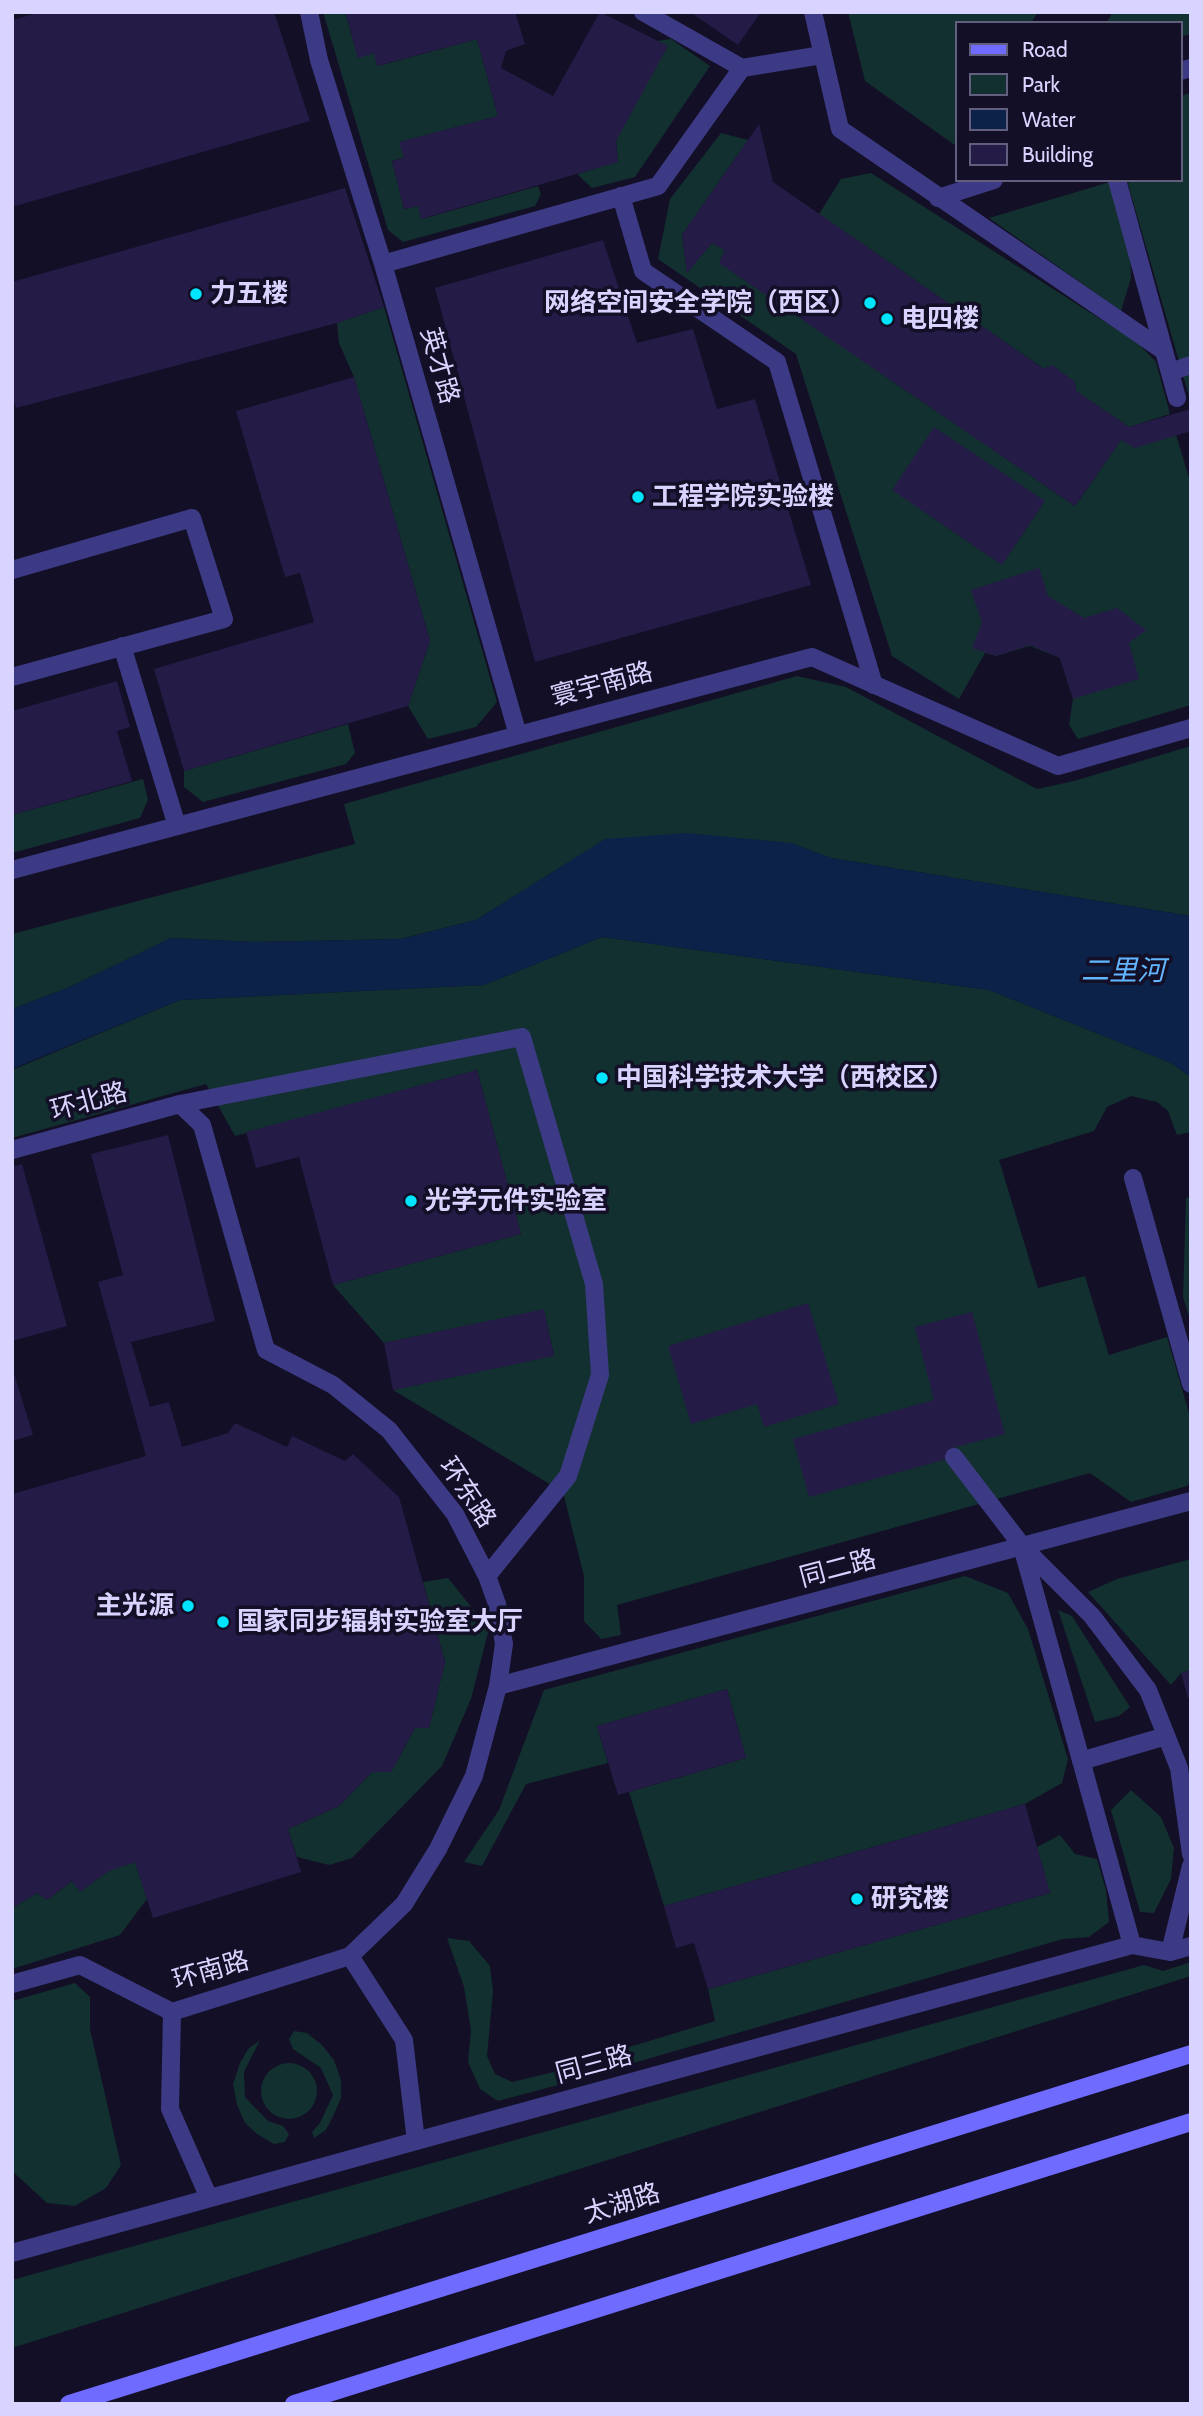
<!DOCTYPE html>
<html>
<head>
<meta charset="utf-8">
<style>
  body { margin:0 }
  #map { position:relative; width:1203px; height:2416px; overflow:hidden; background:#130f26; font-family:Cabin,sans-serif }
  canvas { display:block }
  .frame { position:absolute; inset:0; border:14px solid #d9d4ff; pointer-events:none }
  .legend { position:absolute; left:955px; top:21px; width:228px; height:161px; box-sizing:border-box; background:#130f26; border:2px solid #625e7d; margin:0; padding:9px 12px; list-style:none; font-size:21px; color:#d9d4ff }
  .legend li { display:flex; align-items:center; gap:14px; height:35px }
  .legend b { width:35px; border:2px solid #625e7d }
</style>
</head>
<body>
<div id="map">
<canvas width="1203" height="2416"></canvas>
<div class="frame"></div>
<ul class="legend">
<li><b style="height:9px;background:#6f6bff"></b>Road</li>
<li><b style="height:19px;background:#12302f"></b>Park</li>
<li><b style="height:19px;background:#0c2248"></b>Water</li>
<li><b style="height:19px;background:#241b47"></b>Building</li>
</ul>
</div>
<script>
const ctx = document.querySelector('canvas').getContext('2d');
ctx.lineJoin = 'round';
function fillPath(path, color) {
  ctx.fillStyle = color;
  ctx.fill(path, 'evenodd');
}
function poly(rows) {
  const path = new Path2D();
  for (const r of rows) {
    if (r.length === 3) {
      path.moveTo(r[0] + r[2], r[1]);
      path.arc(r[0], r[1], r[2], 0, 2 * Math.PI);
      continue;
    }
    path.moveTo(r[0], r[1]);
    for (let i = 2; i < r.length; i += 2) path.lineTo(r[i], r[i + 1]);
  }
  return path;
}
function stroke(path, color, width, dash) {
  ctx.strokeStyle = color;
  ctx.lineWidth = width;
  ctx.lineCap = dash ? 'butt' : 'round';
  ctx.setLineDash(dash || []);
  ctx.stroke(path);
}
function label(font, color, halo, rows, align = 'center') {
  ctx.font = font + ' Cabin,"Noto Sans SC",sans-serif';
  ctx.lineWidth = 7;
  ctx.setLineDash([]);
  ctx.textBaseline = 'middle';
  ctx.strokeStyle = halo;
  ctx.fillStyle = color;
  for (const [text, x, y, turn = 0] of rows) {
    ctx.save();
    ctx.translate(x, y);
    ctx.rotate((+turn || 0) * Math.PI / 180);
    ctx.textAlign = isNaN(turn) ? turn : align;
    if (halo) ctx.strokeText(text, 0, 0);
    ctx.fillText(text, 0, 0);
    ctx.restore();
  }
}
fillPath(poly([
  [323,12,354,12,346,15,358,57,374,53,378,66,477,39,498,116,400,142,404,158,392,161,404,209,418,206,422,219,538,186,541,194,535,206,403,242,388,230],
  [848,12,1038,12,1031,23,956,23,956,146,865,81],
  [1113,12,1191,12,1191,34,1180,37,1180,23,1106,23],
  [671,39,710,66,635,177,592,188,577,174,618,161,616,141,657,41],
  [1191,93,1191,403,1128,184,1130,180,1180,180,1180,96],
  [721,133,748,140,682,235,687,272,712,243,725,250,720,263,1075,506,1121,440,1176,435,1191,484,1191,705,1078,739,1069,725,1073,699,1060,658,1030,646,996,656,985,653,959,699,892,656,796,354,658,259,670,199],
  [871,173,1138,343,1156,362,1170,414,1129,427,1076,391,1075,382,1052,366,1044,369,819,214,841,179],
  [1110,182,1130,247,1131,278,1121,311,989,218],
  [384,307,497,702,476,727,428,739,408,706,430,641,354,377,339,343,337,323],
  [797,676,846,687,1037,789,1074,781,1191,746,1191,916,831,858,790,843,606,839,476,920,400,939,255,942,171,938,70,987,12,1009,12,934,355,844,344,804],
  [348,724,355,753,346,764,203,802,184,787,184,771],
  [143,779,148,800,140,818,12,853,12,815],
  [602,937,989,990,1171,1063,1191,1077,1191,1132,1177,1135,1168,1111,1157,1102,1131,1096,1107,1107,1094,1131,999,1160,1038,1288,1085,1276,1109,1355,1167,1337,1191,1420,1191,1482,1187,1486,1131,1502,1090,1473,617,1605,621,1635,601,1639,584,1621,584,1576,563,1492,393,1390,554,1355,544,1310,384,1343,333,1285,521,1234,477,1070,235,1136,206,1084,12,1138,12,1070,180,1000,484,985],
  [1191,1197,1191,1323,1183,1297,1186,1198],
  [1191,1559,1191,1670,1181,1673,1171,1685,1088,1592,1117,1579],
  [965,1576,1008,1593,1028,1629,1068,1759,1062,1783,1025,1804,664,1906,629,1792,746,1758,727,1689,597,1726,608,1763,526,1784,482,1866,464,1862,499,1810,544,1690],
  [448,1578,489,1629,471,1699,442,1766,352,1858,329,1865,297,1857,288,1829,339,1806,372,1772,391,1772,415,1728,429,1728,445,1662,423,1582],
  [1058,1610,1072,1616,1130,1707,1119,1716,1095,1722],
  [1131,1790,1161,1817,1174,1848,1171,1879,1154,1913,1140,1912,1111,1810],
  [1060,1835,1075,1854,1097,1859,1106,1890,1109,1922,1089,1937,1063,1939,609,2070,603,2055,715,2021,708,1989,1050,1893,1037,1847],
  [135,1862,147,1899,120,1935,12,1969,12,1908,37,1893,47,1900,72,1881],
  [447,1938,469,1941,490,1966,493,1991,487,2056,495,2074,512,2082,566,2069,569,2082,498,2101,480,2089,468,2062,471,2030,464,1987],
  [1191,1962,1191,1976,12,2348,12,2280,1144,1965,1163,1971],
  [75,1983,90,1997,90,2029,121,2165,106,2188,75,2206,47,2203,12,2171,12,2001],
  [294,2031,307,2033,322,2045,334,2060,341,2080,341,2098,334,2114,326,2130,314,2138,312,2132,320,2123,333,2095,321,2068,293,2049,289,2039],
  [260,2040,244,2072,245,2097,268,2121,283,2126,289,2134,285,2142,274,2144,257,2134,245,2123,237,2105,233,2084,240,2063,248,2049],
  [289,2091,28]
]), '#12302f');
fillPath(poly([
  [687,833,791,843,831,858,1191,916,1191,1077,1171,1063,989,990,602,937,484,985,180,1000,12,1069,12,1009,70,987,171,938,255,942,401,939,476,920,605,839]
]), '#0c2248');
fillPath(poly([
  [41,12,274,12,310,121,12,207,12,20],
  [354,12,515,12,525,44,506,51,501,68,553,96,600,12,668,46,616,141,618,162,421,219,418,206,404,209,392,161,404,158,399,142,498,116,477,39,377,66,374,53,358,58,346,14],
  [690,12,761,12,738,45],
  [759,124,773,182,1044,369,1052,365,1075,382,1076,391,1129,427,1191,409,1191,431,1135,448,1121,440,1075,506,719,263,725,250,712,243,687,273,682,235],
  [345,188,384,307,337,323,16,408,12,394,12,282],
  [603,240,637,343,693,329,717,409,755,399,811,585,535,662,435,288],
  [354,377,430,641,408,706,184,771,154,669,314,622,300,573,285,577,236,411],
  [934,427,1045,501,1002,565,892,490],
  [1039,568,1048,596,1084,618,1117,608,1146,630,1129,643,1139,679,1073,699,1060,658,1030,645,996,656,972,648,982,622,971,590],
  [117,681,130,727,117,731,132,781,12,815,12,711],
  [477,1070,521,1234,333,1285,299,1157,256,1168,246,1132],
  [168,1135,215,1321,131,1342,150,1407,169,1402,182,1447,228,1433,235,1423,287,1447,292,1436,345,1461,353,1454,399,1497,445,1662,429,1728,415,1728,391,1772,372,1772,339,1806,288,1829,301,1872,153,1918,135,1862,109,1871,80,1892,72,1881,47,1900,37,1893,12,1908,12,1494,146,1456,98,1282,123,1275,91,1154],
  [22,1164,67,1326,12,1341,12,1167],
  [808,1303,839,1404,764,1427,757,1404,691,1424,668,1346],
  [544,1309,554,1356,393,1390,384,1343],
  [972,1312,1005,1434,952,1448,954,1457,809,1497,793,1439,934,1400,915,1327],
  [12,1367,33,1435,12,1441],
  [1191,1670,1191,1697,1188,1698,1181,1673],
  [727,1689,746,1758,618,1795,597,1726],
  [1025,1804,1050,1893,708,1989,694,1943,676,1948,664,1906]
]), '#241b47');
stroke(poly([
  [309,12,319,60,383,264,518,735],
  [643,12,742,68],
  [813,12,840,129,1164,351,1177,398],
  [1180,71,1191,68],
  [1117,180,1164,351],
  [621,196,643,271,777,362,874,685],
  [938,198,994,180],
  [383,264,658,186,742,68,822,55],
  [1170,372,1191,365],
  [12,570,192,518,224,619,12,677],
  [122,646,177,826],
  [12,1150,180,1104,522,1037,594,1284,600,1375,568,1476,487,1576],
  [1133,1178,1191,1384],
  [954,1457,1023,1547,1092,1616,1148,1690,1179,1768,1191,1854],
  [1023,1550,1132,1945],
  [1081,1761,1166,1736],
  [1170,1952,1191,1866],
  [12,1984,80,1965,172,2012,350,1956,404,1904,438,1849,474,1776,498,1686,504,1644,497,1604,487,1576,455,1514,389,1430,333,1385,266,1350,202,1125,180,1104],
  [416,2141,1132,1945,1170,1952,1191,1946]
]), '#3d3a85', 18);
stroke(poly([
  [12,870,812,657,1058,766,1191,728],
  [498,1686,1191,1501],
  [172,2012,170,2109,209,2198],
  [12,2253,416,2141,404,2040,350,1956]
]), '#3d3a85', 18);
stroke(poly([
  [69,2404,1191,2054],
  [294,2404,1191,2122]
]), '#6f6bff', 18);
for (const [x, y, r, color] of [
  [196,294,7,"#00e5ff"],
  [870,303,7,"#00e5ff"],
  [887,319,7,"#00e5ff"],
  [638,497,7,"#00e5ff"],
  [602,1078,7,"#00e5ff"],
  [411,1201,7,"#00e5ff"],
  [188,1606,7,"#00e5ff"],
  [223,1622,7,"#00e5ff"],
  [857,1899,7,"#00e5ff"]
]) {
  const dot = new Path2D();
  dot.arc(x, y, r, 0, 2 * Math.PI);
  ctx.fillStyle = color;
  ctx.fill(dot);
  stroke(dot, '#130f26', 2.5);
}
label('bold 26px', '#d9d4ff', '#130f26', [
  ["力五楼",210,294],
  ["网络空间安全学院（西区）",856,303,"right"],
  ["电四楼",901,319],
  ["工程学院实验楼",652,497],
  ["中国科学技术大学（西校区）",616,1078],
  ["光学元件实验室",425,1201],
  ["主光源",174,1606,"right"],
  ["国家同步辐射实验室大厅",237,1622],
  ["研究楼",871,1899]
], 'left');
label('26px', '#d9d4ff', '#130f26', [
  ["英才路",439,366,74],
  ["寰宇南路",602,685,-15],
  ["环北路",89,1102,-15],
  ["环东路",467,1493,56],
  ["同二路",838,1569,-15],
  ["环南路",211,1971,-16],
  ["同三路",594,2065,-15],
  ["太湖路",622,2204,-17]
]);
label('italic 28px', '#62b6ff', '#130f26', [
  ["二里河",1123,972]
]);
</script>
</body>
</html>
